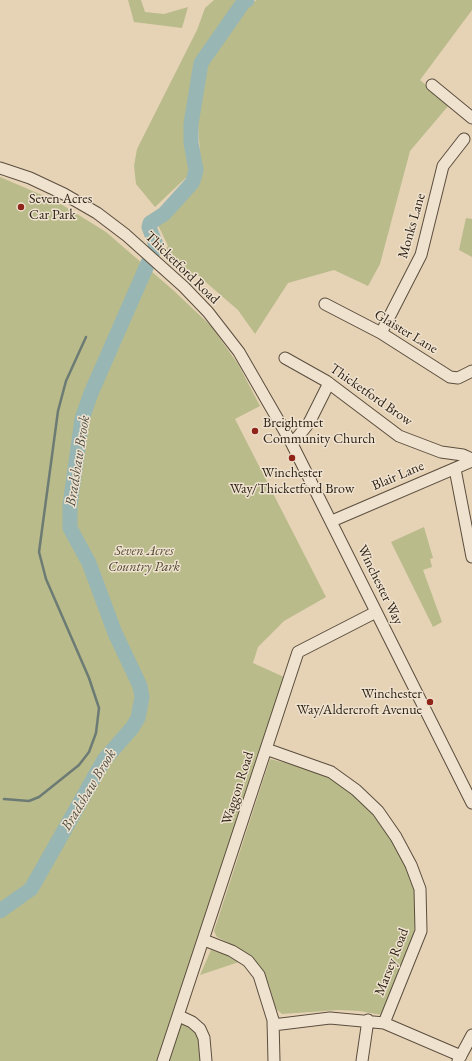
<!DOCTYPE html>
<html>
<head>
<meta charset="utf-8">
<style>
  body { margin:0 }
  canvas { display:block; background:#e6d2b5 }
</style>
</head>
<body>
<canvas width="472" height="1061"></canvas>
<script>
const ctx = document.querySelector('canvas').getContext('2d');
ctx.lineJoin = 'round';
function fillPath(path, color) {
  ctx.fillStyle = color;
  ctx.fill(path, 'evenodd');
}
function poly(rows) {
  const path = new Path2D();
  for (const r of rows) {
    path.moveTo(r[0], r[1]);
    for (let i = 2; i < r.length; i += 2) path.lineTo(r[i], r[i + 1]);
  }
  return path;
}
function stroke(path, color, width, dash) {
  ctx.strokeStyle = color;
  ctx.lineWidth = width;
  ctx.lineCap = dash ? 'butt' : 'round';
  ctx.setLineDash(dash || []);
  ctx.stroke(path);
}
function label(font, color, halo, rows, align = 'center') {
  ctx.font = font + ' "EB Garamond",serif';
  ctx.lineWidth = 3;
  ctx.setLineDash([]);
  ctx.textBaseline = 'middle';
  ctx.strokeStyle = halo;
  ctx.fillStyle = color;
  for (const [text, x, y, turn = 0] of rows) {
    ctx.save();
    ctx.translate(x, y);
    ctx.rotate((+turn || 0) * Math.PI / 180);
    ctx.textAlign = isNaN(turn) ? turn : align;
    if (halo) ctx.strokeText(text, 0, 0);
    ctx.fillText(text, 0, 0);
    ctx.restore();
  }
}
fillPath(poly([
  [128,0,141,0,145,12,164,14,188,7,182,28,134,22],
  [214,0,242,0,197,63,187,123,186,143,192,172,155,207,136,184,134,166,137,149,197,30,205,8],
  [257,0,472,0,472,10,420,80,449,105,410,151,380,264,368,286,334,270,288,283,255,334,238,310,194,272,189,277,163,253,168,246,158,225,195,189,201,168,198,124,208,64,250,4],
  [0,177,56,201,106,232,173,290,211,326,238,364,260,406,235,419,326,597,284,621,258,647,253,663,284,677,159,1061,0,1061],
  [466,218,472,219,472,257,459,250],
  [424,527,433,558,430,559,432,567,423,570,442,622,433,627,391,542],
  [270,759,313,770,330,778,347,789,386,828,405,863,414,886,416,897,415,926,413,936,382,1015,359,1011,339,1010,282,1014,275,1008,269,985,256,962,237,947,217,937,214,931],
  [211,950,228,956,239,962,200,975],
  [181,1023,193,1029,198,1036,202,1045,202,1061,168,1061]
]), '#b9bb8b');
stroke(poly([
  [4,799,29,801,39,797,79,765,89,752,96,733,99,708,89,678,46,579,39,552,58,411,66,381,86,337]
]), '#6d7b75', 2.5);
stroke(poly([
  [0,911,31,889,104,760,132,728,138,718,142,697,140,686,115,633,89,563,70,528,70,505,82,419,91,393,156,245,149,227,150,223,164,214,192,183,194,178,196,170,191,143,191,124,201,63,243,3,247,0]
]), '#97b6b4', 15);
const minor = poly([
  [432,85,472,118],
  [0,168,30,178,64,194,97,213,126,235,184,287,208,312,239,352,292,444,472,803],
  [325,304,381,333,450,377,458,378,472,371],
  [381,333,421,255,443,166,464,139],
  [285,358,326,381,399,436,441,452,463,455,472,459],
  [292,444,309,423,329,383],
  [455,469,472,557],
  [332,521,472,461],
  [266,749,331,772,356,790,378,811,396,837,411,865,420,889,421,931,384,1023],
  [204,940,232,951,248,961,259,975,273,1020,274,1061],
  [179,1016,192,1022,200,1029,204,1038,206,1061],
  [273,1025,330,1018,384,1023,461,1056],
  [163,1061,298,652,376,612],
  [362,1061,368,1020],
  [458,1061,472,1035]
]);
stroke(minor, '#5b4e3e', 13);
stroke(minor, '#efe2cf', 11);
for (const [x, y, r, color] of [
  [21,207,4,"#8f2418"],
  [255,431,4,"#8f2418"],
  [292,458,4,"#8f2418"],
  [430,702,4,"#8f2418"]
]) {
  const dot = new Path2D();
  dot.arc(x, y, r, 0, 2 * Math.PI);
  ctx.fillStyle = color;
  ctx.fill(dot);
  stroke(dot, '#efe2cf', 1.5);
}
label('14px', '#2d2216', '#efe2cf', [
  ["Seven Acres",29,199],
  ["Car Park",29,215],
  ["Breightmet",263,423],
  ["Community Church",263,439],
  ["Winchester",292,473,"center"],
  ["Way/Thicketford Brow",292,489,"center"],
  ["Winchester",422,694,"right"],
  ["Way/Aldercroft Avenue",422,710,"right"]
], 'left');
label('14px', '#2d2216', '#efe2cf', [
  ["Monks Lane",412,226,-74],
  ["Thicketford Road",182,268,44],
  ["Glaister Lane",406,332,31],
  ["Thicketford Brow",371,395,35],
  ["Blair Lane",398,476,-23],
  ["Winchester Way",380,585,64],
  ["Waggon Road",238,788,-72],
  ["Marsey Road",392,962,-69]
]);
label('italic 14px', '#504833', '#efe2cf', [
  ["Seven Acres",144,551],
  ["Country Park",144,567]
]);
label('italic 15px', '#4d4e45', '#efe2cf', [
  ["Bradshaw Brook",78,461,-81],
  ["Bradshaw Brook",89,790,-59]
]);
</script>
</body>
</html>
